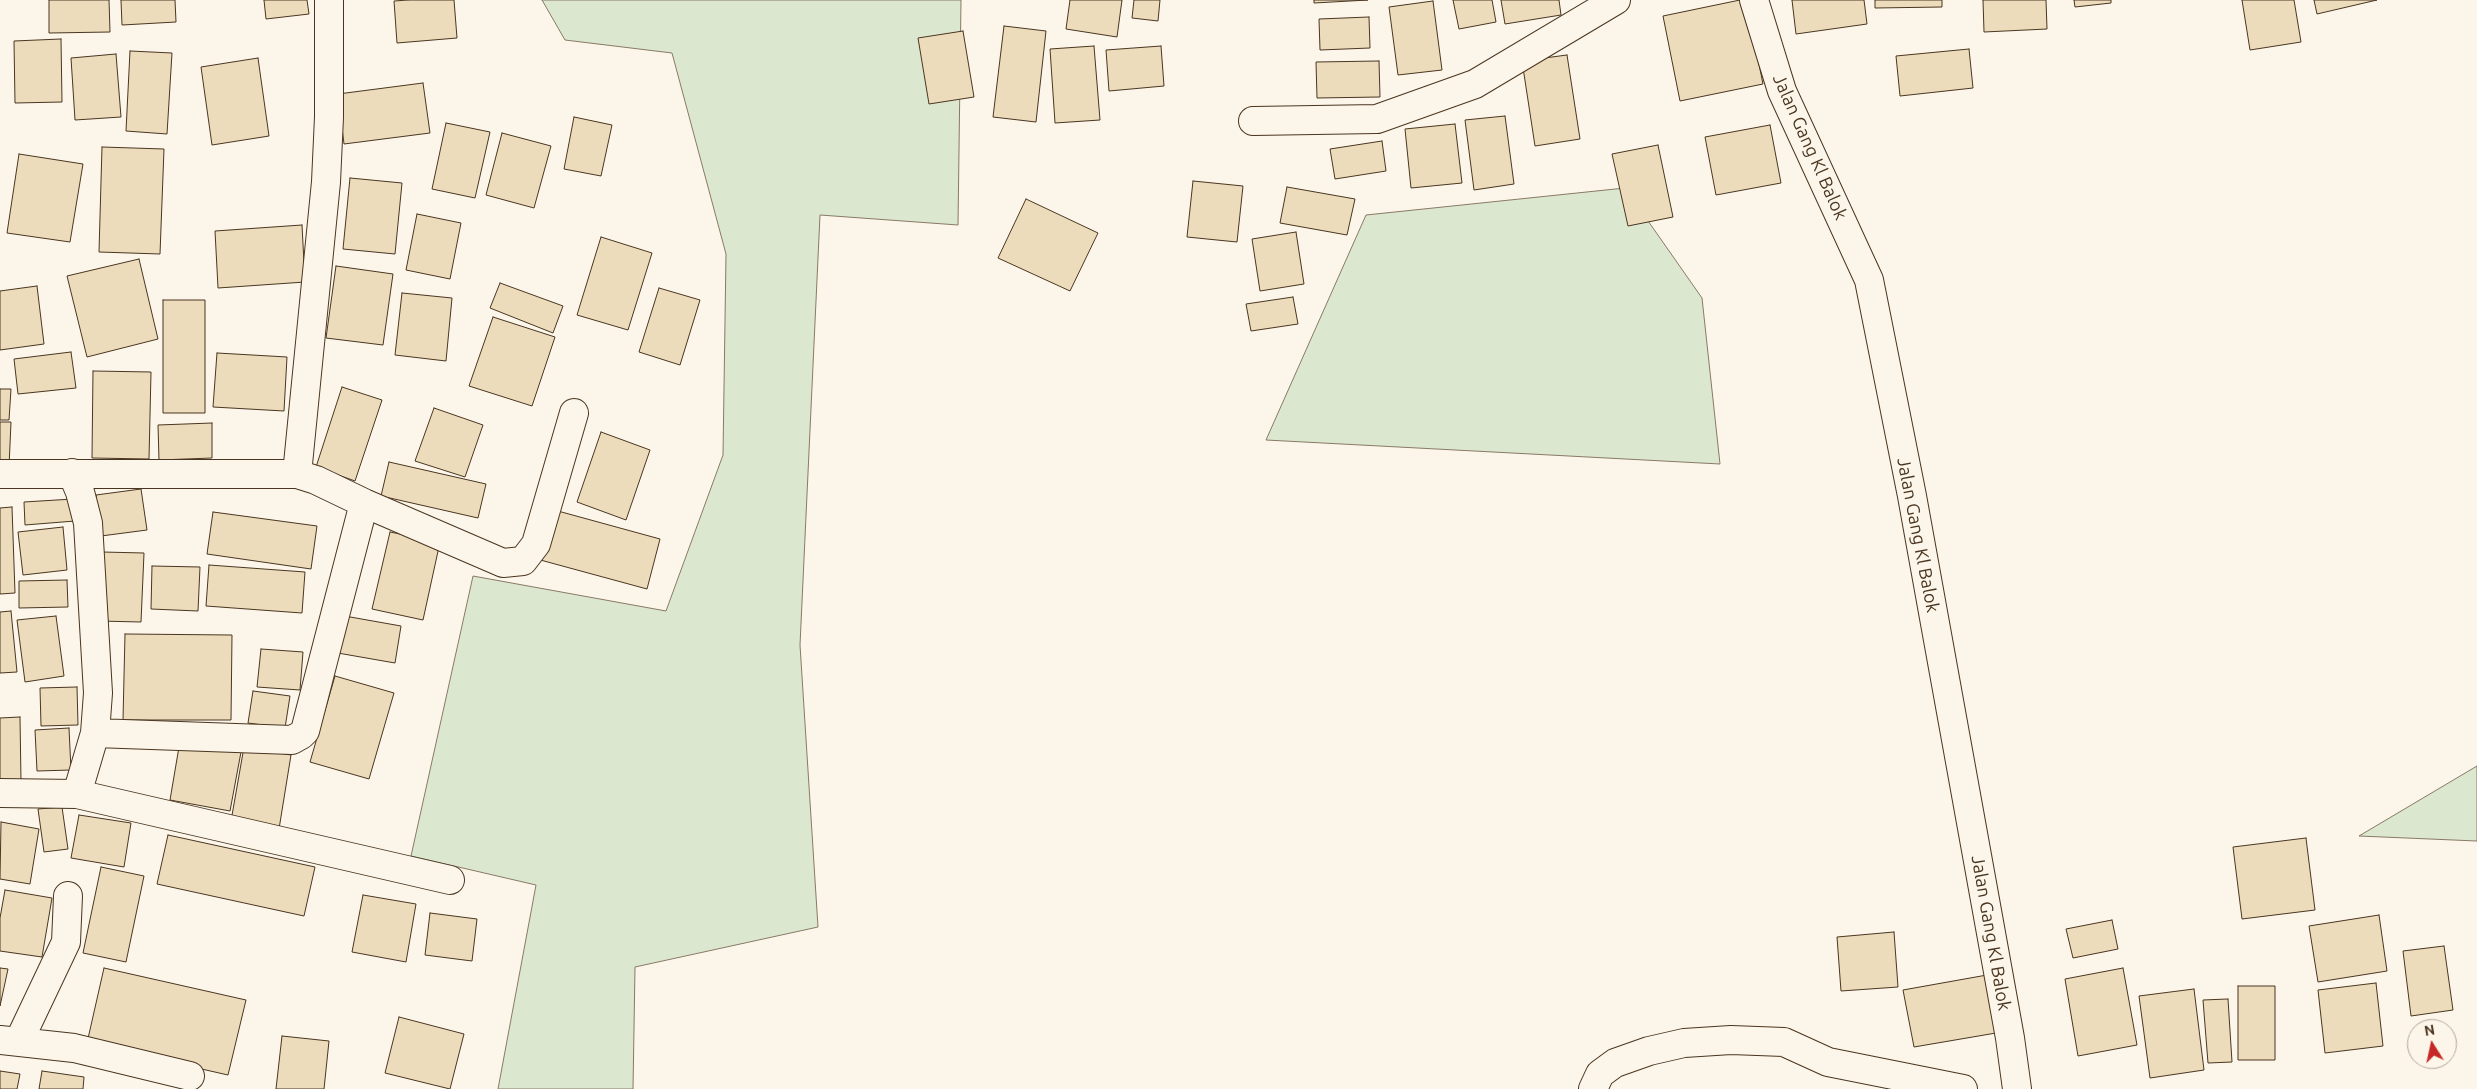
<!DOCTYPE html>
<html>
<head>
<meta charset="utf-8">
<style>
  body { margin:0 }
  #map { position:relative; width:2477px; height:1089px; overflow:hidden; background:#fbf6e9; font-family:Ubuntu,sans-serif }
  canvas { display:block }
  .north { position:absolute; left:2407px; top:1019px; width:50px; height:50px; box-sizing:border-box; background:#fbf6e9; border:1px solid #b4a999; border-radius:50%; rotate:350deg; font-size:14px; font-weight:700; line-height:20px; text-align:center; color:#4a3520 }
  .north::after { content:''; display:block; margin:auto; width:18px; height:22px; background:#c62828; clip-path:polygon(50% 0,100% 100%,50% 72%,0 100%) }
</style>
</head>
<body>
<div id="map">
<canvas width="2477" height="1089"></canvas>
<div class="north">N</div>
</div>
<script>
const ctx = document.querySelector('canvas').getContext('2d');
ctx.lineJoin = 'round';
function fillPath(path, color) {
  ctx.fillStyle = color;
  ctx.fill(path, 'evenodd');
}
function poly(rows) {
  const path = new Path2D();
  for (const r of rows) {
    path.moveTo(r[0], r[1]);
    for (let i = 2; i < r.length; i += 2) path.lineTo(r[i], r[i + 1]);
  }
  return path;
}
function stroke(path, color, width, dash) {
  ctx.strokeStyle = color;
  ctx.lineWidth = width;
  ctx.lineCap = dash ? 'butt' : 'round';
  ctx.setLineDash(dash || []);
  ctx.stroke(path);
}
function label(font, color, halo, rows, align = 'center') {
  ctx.font = font + ' Ubuntu,sans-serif';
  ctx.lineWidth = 4;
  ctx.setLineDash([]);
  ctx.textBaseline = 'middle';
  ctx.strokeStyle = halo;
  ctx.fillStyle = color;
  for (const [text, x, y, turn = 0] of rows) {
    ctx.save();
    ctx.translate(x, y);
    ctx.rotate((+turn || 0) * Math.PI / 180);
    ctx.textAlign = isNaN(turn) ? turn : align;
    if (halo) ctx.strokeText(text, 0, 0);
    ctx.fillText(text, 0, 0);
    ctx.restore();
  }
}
const green = poly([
  [542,0,961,0,958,225,820,215,800,645,818,927,635,967,633,1089,498,1089,536,885,411,856,473,576,666,611,723,455,726,254,672,53,565,40,542,0],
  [1625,188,1702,298,1720,464,1266,440,1366,215,1625,188],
  [2477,766,2477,841,2359,836,2477,766]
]);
fillPath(green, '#dce7d0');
stroke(green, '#887966', 1);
const building = poly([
  [49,0,109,0,110,32,49,33,49,0],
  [121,0,175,0,176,22,122,25,121,0],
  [264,0,307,0,309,14,266,19,264,0],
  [408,0,454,0,457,38,397,43,394,1,408,0],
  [1070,0,1122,0,1117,37,1066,29,1070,0],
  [1134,0,1160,0,1158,21,1132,18,1134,0],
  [1314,0,1368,0,1314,3,1314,0],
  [1453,0,1492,0,1496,22,1459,29,1453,0],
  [1501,0,1559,0,1561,15,1505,24,1501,0],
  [1740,0,1746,0,1763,84,1680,101,1663,16,1740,0],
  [1792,0,1864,0,1867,24,1796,34,1792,0],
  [1875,0,1942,0,1942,7,1875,8,1875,0],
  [1983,0,2046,0,2047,29,1984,32,1983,0],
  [2074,0,2111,0,2111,3,2075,7,2074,0],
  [2242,0,2294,0,2301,42,2250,50,2242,0],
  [2314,0,2377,0,2317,14,2314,0],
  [1433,1,1442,70,1398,75,1389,7,1433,1],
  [1369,17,1370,48,1320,50,1319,19,1369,17],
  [1004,26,1046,31,1036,122,993,117,1004,26],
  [963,31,974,97,929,104,918,38,963,31],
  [61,39,62,102,15,103,14,41,61,39],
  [1094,46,1100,120,1055,123,1050,49,1094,46],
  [1161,46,1164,86,1109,91,1106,50,1161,46],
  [1969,49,1973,88,1900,96,1896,56,1969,49],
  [130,51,172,53,167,134,126,131,130,51],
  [116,54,121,117,75,120,71,58,116,54],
  [1567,55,1580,139,1535,146,1522,61,1567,55],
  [258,58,269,136,212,145,201,67,258,58],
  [1379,61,1380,97,1317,98,1316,62,1379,61],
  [423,83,430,133,344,144,338,94,423,83],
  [1505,116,1514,184,1474,190,1465,120,1505,116],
  [574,117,612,125,601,176,564,169,574,117],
  [446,123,490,132,475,198,432,189,446,123],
  [1455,124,1462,183,1411,188,1405,129,1455,124],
  [1770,125,1781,183,1716,195,1705,137,1770,125],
  [502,133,551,146,534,208,486,195,502,133],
  [1382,141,1386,171,1335,179,1330,149,1382,141],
  [1658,145,1673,217,1628,226,1612,154,1658,145],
  [102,147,164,149,160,254,99,252,102,147],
  [19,154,83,164,70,242,7,233,19,154],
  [350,178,402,183,395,254,343,249,350,178],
  [1193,181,1243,186,1237,242,1187,237,1193,181],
  [1287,187,1355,199,1347,235,1280,223,1287,187],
  [1026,199,1098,233,1070,291,998,258,1026,199],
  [417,214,461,223,450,279,406,270,417,214],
  [302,225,305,282,218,288,215,231,302,225],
  [1296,232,1304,284,1260,291,1252,239,1296,232],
  [601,237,652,253,628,330,577,315,601,237],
  [139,259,158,339,87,357,67,276,139,259],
  [336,266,393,274,383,345,326,338,336,266],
  [500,283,563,306,553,333,490,308,500,283],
  [37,286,44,344,0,350,0,291,37,286],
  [659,288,700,300,680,365,639,352,659,288],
  [402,293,452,298,446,361,395,355,402,293],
  [1293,297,1298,324,1251,331,1246,304,1293,297],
  [163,300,205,300,205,413,163,413,163,300],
  [493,317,555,337,532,406,469,386,493,317],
  [71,352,76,388,18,394,14,359,71,352],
  [217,353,287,357,284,411,213,407,217,353],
  [93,371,151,372,149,459,92,458,93,371],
  [342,387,382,400,355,481,316,467,342,387],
  [0,389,11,389,9,420,0,420,0,389],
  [434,408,483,425,465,477,415,461,434,408],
  [0,422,11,422,9,467,0,467,0,422],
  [212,423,212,458,159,460,158,425,212,423],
  [601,432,650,450,626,520,577,502,601,432],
  [389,462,486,484,478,518,381,496,389,462],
  [141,489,147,530,101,536,96,495,141,489],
  [73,499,75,521,25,525,24,502,73,499],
  [12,507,15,593,0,594,0,508,12,507],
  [547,508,660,539,647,589,533,558,547,508],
  [213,512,317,526,311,569,207,554,213,512],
  [63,527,67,570,23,575,18,532,63,527],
  [390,532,440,542,423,620,372,609,390,532],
  [102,552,144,553,141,622,99,621,102,552],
  [209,565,305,572,302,613,206,606,209,565],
  [152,566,200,567,198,611,151,609,152,566],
  [67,580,68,607,19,608,19,581,67,580],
  [11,611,17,672,0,673,0,612,11,611],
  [339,615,401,626,395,663,332,652,339,615],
  [56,616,64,676,25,682,17,620,56,616],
  [125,634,232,635,231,720,123,720,125,634],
  [261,649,303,652,300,690,257,687,261,649],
  [335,676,394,693,369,779,310,762,335,676],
  [77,687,78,725,41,726,40,688,77,687],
  [253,691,290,696,285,728,248,723,253,691],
  [20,717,21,781,0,782,0,718,20,717],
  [69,728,71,770,37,771,35,730,69,728],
  [180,741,241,752,230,811,170,800,180,741],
  [244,747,291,755,279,829,231,821,244,747],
  [62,807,68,849,44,852,38,809,62,807],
  [79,815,131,823,124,867,71,858,79,815],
  [1,822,39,829,30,884,0,879,1,822],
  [168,835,315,867,304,916,157,884,168,835],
  [2306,838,2315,910,2242,919,2233,847,2306,838],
  [101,867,144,876,126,962,83,953,101,867],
  [5,890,52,898,42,957,0,951,0,918,5,890],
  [363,895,416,904,406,962,352,952,363,895],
  [430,913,477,919,472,961,425,955,430,913],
  [2379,915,2387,971,2318,982,2309,926,2379,915],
  [2112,920,2118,949,2073,958,2066,929,2112,920],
  [1894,932,1898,987,1841,991,1837,937,1894,932],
  [2444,946,2453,1010,2411,1016,2403,951,2444,946],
  [0,968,8,969,0,1006,0,968],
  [104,968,246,1000,228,1075,87,1043,104,968],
  [2123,968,2137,1045,2078,1056,2065,979,2123,968],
  [1987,975,1996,1033,1914,1047,1903,990,1987,975],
  [2376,983,2383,1046,2325,1053,2318,990,2376,983],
  [2238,986,2275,986,2275,1060,2238,1060,2238,986],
  [2194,989,2204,1070,2150,1078,2139,996,2194,989],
  [2228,999,2232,1062,2208,1063,2203,1000,2228,999],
  [399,1017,464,1034,450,1089,385,1073,399,1017],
  [282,1036,329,1041,324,1089,276,1089,282,1036],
  [0,1071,20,1074,17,1089,0,1089,0,1071],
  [42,1071,84,1077,83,1089,39,1089,42,1071]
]);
fillPath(building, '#ecdcbc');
stroke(building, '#4a3520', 1);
const street = poly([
  [1754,0,1782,91,1869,280,1912,496,2010,1038,2017,1089],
  [1253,121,1377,119,1475,84,1616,0],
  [72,473,80,492,88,523,98,693,95,733],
  [0,474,297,474,316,480,364,503,305,731,301,735,292,740,95,733,77,794],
  [297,474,326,182,329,117,329,0],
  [364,503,503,563,523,561,536,544,574,413],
  [0,793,77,794,450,880],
  [0,1040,74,1048,190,1076],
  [19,1041,66,942,68,896],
  [1593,1089,1600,1074,1615,1063,1649,1051,1684,1043,1731,1040,1784,1042,1828,1062,1963,1089]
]);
stroke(street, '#4a3520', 30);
stroke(street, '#fbf6e9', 28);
label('18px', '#4a3520', '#fbf6e9', [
  ["Jalan Gang Kl Balok",1810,147,66],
  ["Jalan Gang Kl Balok",1918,535,79],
  ["Jalan Gang Kl Balok",1991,933,80]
]);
</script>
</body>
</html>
